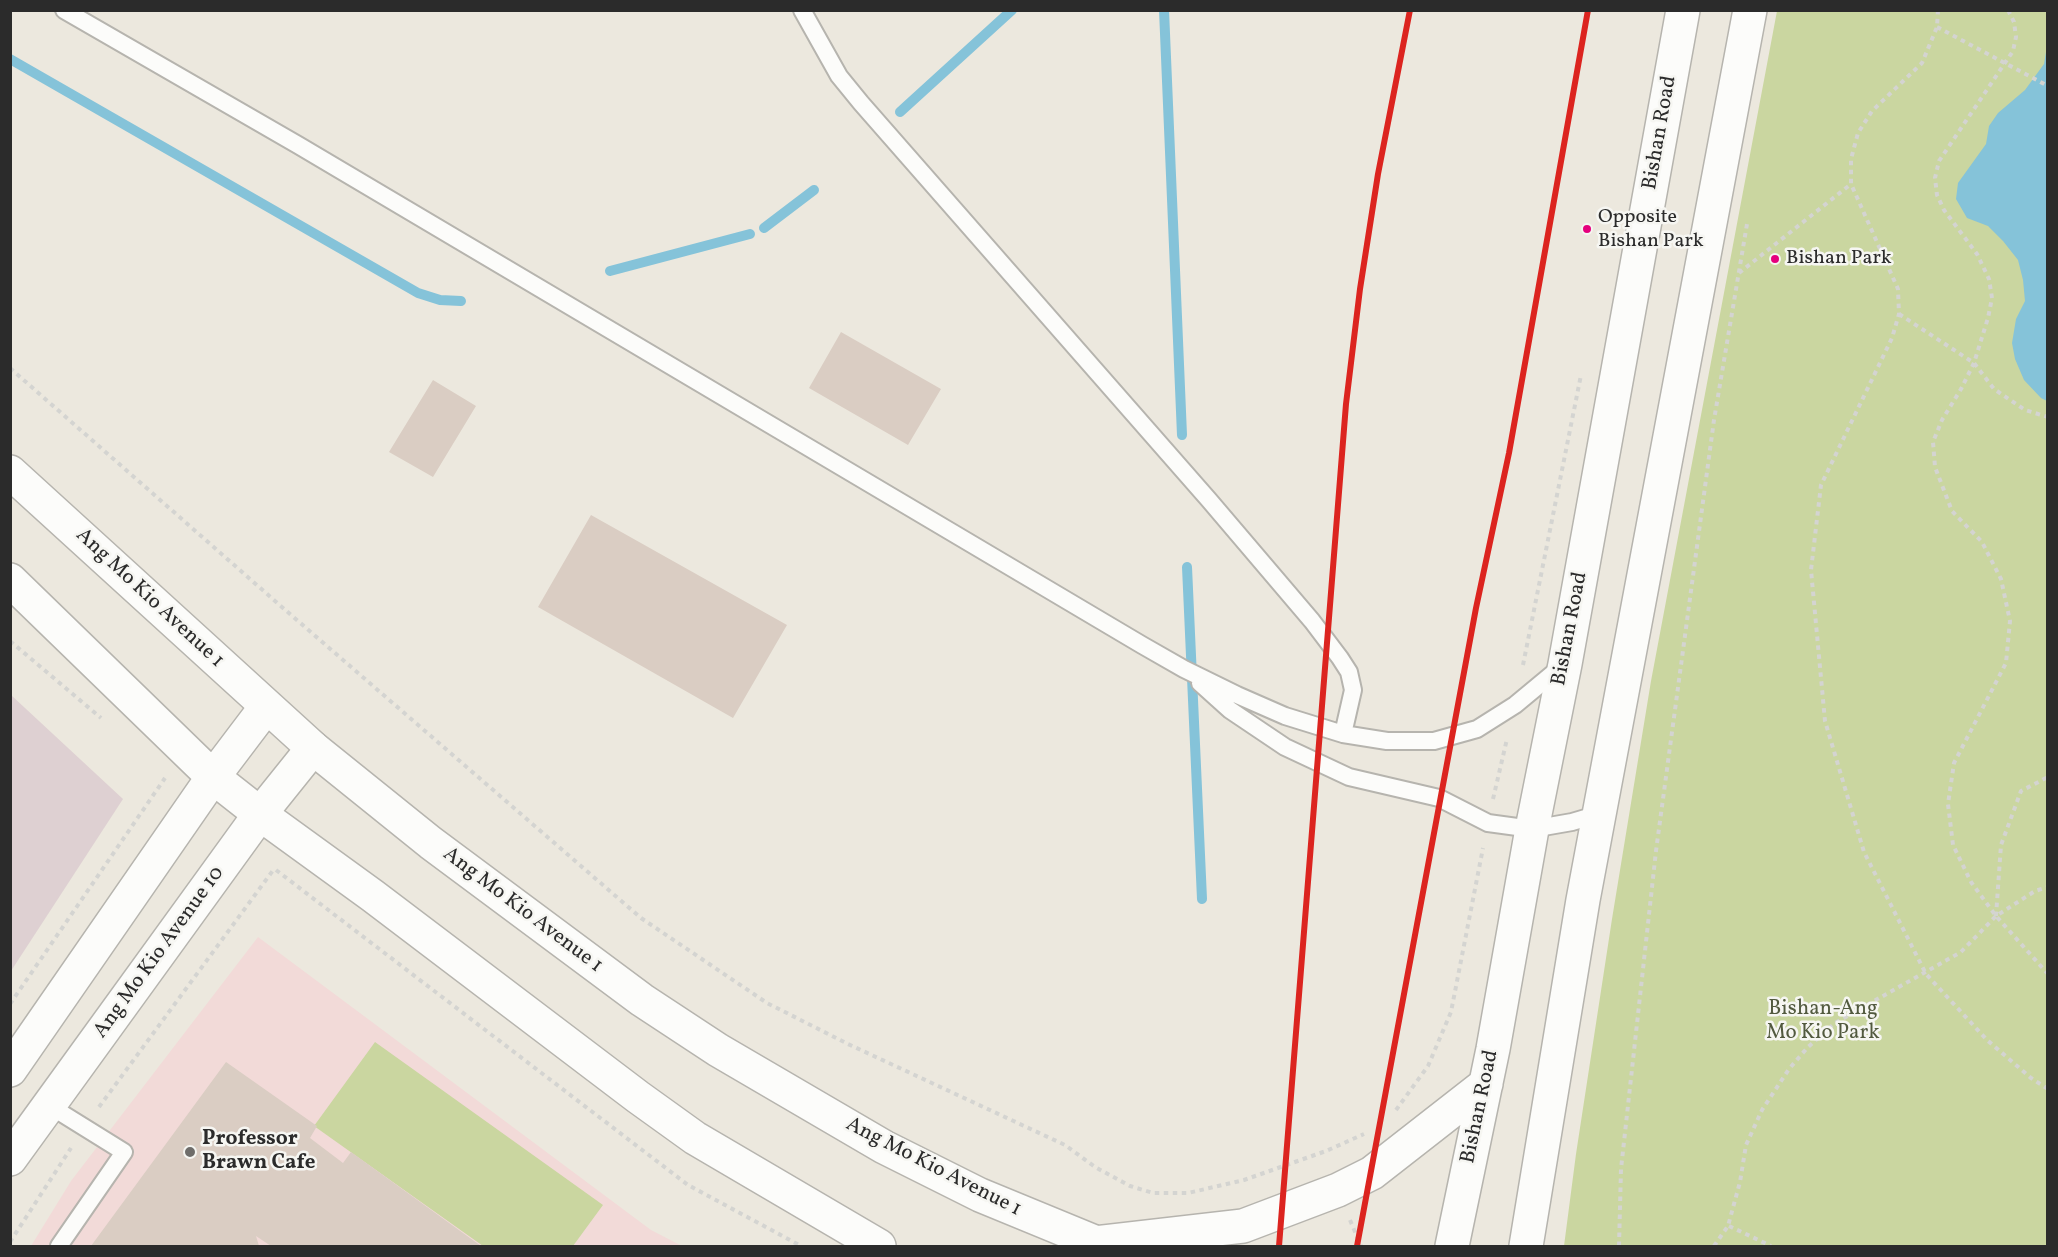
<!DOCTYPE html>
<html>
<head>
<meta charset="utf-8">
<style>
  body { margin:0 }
  #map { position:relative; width:2058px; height:1257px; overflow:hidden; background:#ece8de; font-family:Vollkorn,serif }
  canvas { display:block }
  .frame { position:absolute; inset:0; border:12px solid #2b2b2b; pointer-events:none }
</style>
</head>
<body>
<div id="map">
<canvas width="2058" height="1257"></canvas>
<div class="frame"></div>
</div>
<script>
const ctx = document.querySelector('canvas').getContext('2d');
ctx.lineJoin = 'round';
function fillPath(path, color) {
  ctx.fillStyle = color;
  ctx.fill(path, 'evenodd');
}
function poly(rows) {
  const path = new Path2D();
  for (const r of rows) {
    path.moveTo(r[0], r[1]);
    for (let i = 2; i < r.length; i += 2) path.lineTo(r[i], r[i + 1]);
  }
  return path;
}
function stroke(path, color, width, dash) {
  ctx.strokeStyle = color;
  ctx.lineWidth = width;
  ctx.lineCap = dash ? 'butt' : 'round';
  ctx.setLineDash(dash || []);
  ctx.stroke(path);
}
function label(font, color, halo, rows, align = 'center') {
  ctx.font = font + ' Vollkorn,serif';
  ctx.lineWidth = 5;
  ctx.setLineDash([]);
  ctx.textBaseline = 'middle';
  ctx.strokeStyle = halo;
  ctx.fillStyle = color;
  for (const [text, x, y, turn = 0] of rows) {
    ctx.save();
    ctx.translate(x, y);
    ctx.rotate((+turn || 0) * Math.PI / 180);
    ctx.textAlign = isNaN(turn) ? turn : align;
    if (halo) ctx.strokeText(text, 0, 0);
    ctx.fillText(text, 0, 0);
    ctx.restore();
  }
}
fillPath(poly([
  [258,937,651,1230,682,1246,31,1246,71,1181]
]), '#f2dad8');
fillPath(poly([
  [11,695,123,799,11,971]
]), '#ded0d2');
fillPath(poly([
  [1777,11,2047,11,2047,1246,1564,1246,1576,1154,1612,919,1651,681],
  [375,1042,603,1205,573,1246,483,1246,314,1126]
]), '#cad6a0');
fillPath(poly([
  [2047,46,2048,401,2047,401,2041,398,2024,380,2015,359,2012,343,2016,319,2025,301,2023,280,2018,260,2003,241,1988,226,1967,218,1956,199,1958,183,1986,144,1989,126,1998,113,2025,90,2044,64]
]), '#85c3d9');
stroke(poly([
  [1164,10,1182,435],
  [10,59,418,293,440,300,461,301],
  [900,112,1012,10],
  [764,228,814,190],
  [610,271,750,234],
  [1187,567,1202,899]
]), '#85c3d9', 10);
fillPath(poly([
  [841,332,941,389,908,445,809,388],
  [433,380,476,406,433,477,389,452],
  [591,515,787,625,733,718,538,607],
  [226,1062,317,1126,310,1138,343,1163,351,1152,481,1246,271,1246,256,1236,259,1246,91,1246]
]), '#dacdc3');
const service = poly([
  [64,10,298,145,1142,645,1184,669,1237,695,1285,716,1343,734,1387,741,1434,741,1477,729,1515,705,1562,666],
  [802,10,839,76,861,103,1209,500,1312,621,1340,658,1349,672,1353,690,1343,734],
  [1200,683,1230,710,1285,747,1349,777,1439,798,1488,823,1532,829,1572,822,1599,814],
  [50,1106,124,1152,59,1246]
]);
const secondary = poly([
  [10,1070,213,777,266,707],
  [10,1159,260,814,313,748]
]);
const primary = poly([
  [10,472,313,748,431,843,642,1000,718,1050,884,1147,980,1195,1104,1246],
  [10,580,213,777,260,814,373,896,638,1097,695,1138,879,1246],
  [1095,1243,1243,1226,1338,1190,1372,1173,1486,1084],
  [1452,1246,1493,1049,1532,829,1565,664,1683,10],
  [1526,1246,1583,900,1750,10]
]);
stroke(service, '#b6b4ae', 20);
stroke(secondary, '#b6b4ae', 36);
stroke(primary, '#b6b4ae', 36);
stroke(poly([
  [1938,10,1937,27,1922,63,1872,111,1858,133,1851,159,1851,184,1898,289,1899,314,1892,338,1821,485,1811,570,1825,721,1864,852,1926,974,1987,1040,2031,1078,2048,1089],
  [2008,10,2014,22,2016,37,2013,51,1939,161,1935,178,1937,195,1944,210,1977,254,1989,279,1992,298,1988,318,1974,363,1961,389,1942,420,1933,442,1935,467,1952,511,1982,542,2001,579,2010,621,2006,663,1954,763,1948,804,1953,845,1971,882,1996,916,2048,974],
  [1937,27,2048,86],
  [1739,273,1851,184],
  [1899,314,1974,363,1994,389,2025,410,2048,417],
  [10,368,283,608,641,918,767,1003,848,1044,1065,1145,1095,1167,1130,1186,1153,1193,1188,1193,1244,1180,1326,1151,1364,1134],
  [10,641,101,718],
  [1523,665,1581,375],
  [1493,799,1507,739],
  [276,870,688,1185,801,1246],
  [1996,916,2001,845,2021,791,2048,777],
  [10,1004,165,778],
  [99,1107,274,869],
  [1396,1110,1428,1066,1451,1012,1483,848],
  [1350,1220,1361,1246],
  [1729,1226,1771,1246],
  [10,1242,71,1148],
  [1619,1246,1621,1169,1656,851,1714,420,1747,224],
  [1714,1246,1728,1226,1740,1182,1746,1145,1762,1110,1789,1069,1808,1047,1835,1023,1961,952,1996,916,2035,891,2048,887]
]), '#d4d4d1', 4, [4.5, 4.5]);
stroke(service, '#fcfcfa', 16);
stroke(secondary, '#fcfcfa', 33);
stroke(primary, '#fcfcfa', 33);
stroke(poly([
  [1279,1246,1346,404,1360,289,1378,174,1410,10],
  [1357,1246,1476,608,1509,453,1588,10]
]), '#dc241f', 6);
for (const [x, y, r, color] of [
  [1587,229,5,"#e5007d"],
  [1775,259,5,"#e5007d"],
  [190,1152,6,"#6f6d6a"]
]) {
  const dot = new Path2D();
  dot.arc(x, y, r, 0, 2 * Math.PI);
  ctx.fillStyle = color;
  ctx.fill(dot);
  stroke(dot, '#f6f6f2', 2);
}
label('20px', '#2b2b2b', '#f6f6f2', [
  ["Opposite",1598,218],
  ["Bishan Park",1598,242],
  ["Bishan Park",1786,259]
], 'left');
label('21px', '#2b2b2b', '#f6f6f2', [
  ["Bishan Road",1661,133,-80],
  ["Ang Mo Kio Avenue 1",149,599,43],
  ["Bishan Road",1571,629,-79],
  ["Ang Mo Kio Avenue 1",522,911,37],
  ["Ang Mo Kio Avenue 10",160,953,-54],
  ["Bishan Road",1481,1107,-78],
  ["Ang Mo Kio Avenue 1",933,1168,27]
]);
label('21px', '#525a3f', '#f6f6f2', [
  ["Bishan-Ang",1823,1010],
  ["Mo Kio Park",1823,1034]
]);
label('bold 21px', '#2b2b2b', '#f6f6f2', [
  ["Professor",202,1140],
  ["Brawn Cafe",202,1164]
], 'left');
</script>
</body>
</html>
